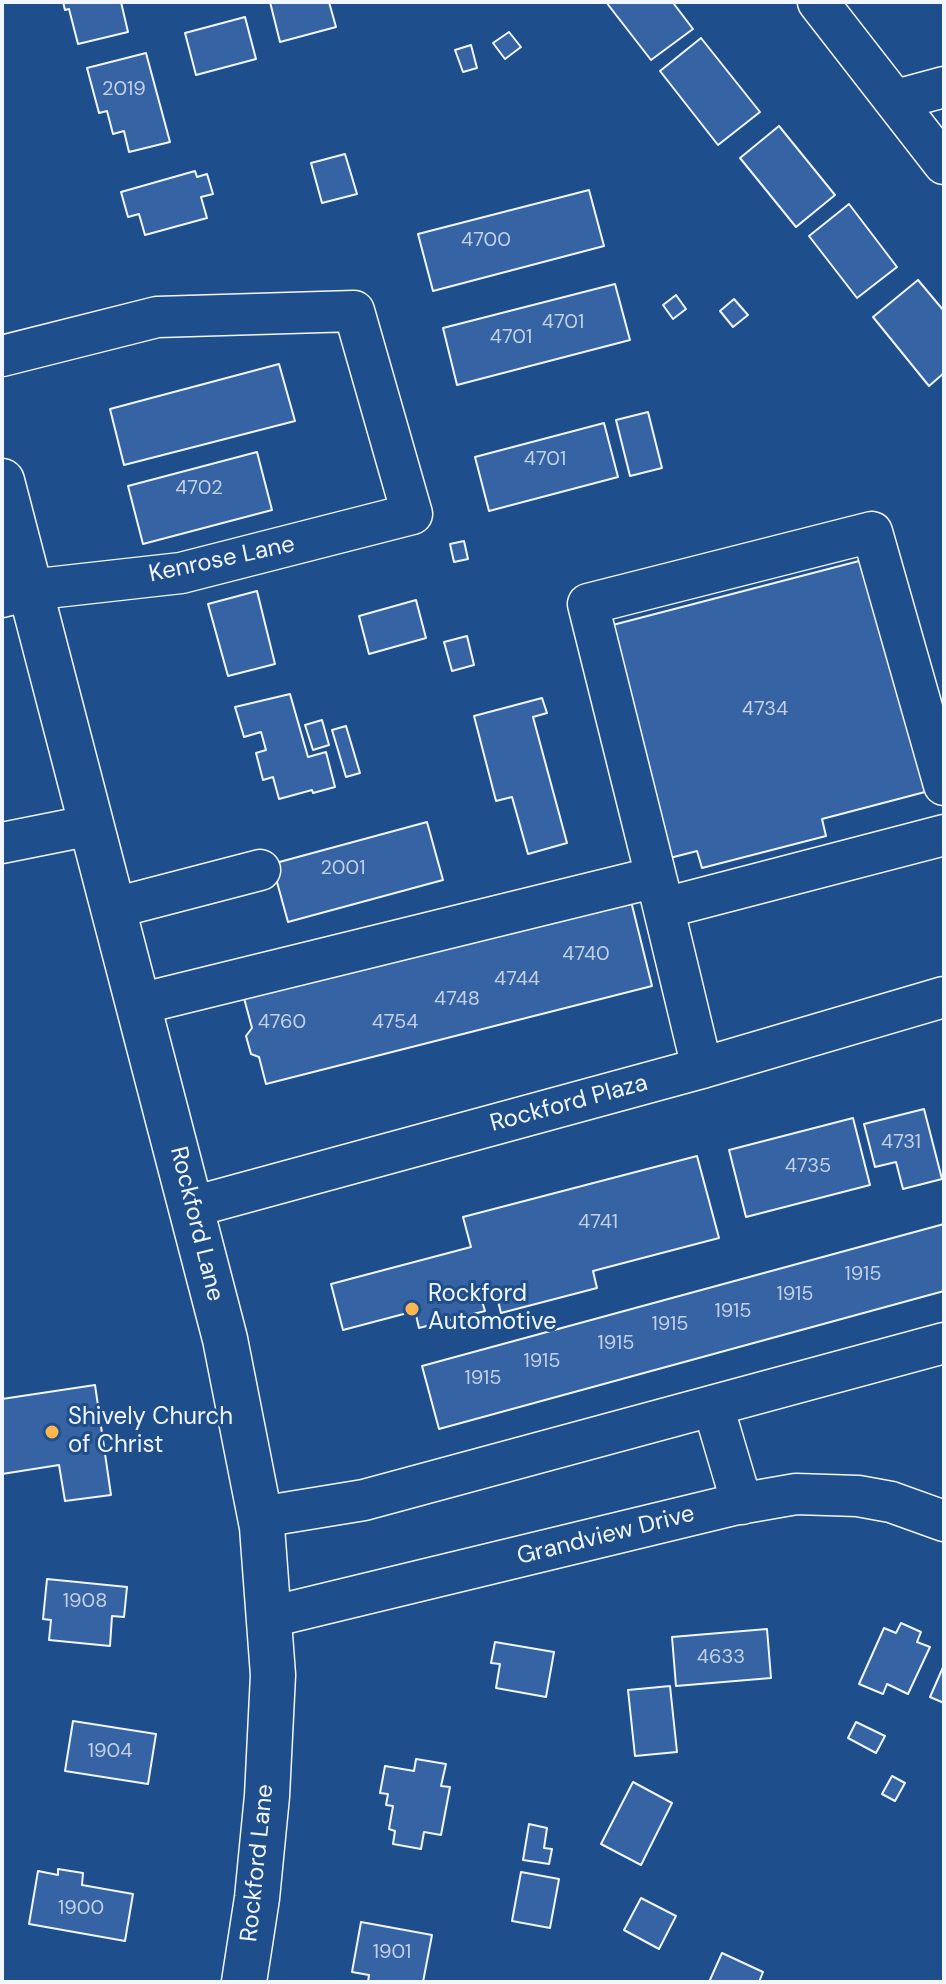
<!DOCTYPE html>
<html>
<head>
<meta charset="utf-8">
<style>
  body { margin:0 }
  #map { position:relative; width:946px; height:1984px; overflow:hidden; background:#1f4e8c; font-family:"DM Sans",sans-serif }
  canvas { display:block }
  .frame { position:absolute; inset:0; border:4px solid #f2f6ff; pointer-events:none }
</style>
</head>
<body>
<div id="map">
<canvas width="946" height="1984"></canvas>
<div class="frame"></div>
</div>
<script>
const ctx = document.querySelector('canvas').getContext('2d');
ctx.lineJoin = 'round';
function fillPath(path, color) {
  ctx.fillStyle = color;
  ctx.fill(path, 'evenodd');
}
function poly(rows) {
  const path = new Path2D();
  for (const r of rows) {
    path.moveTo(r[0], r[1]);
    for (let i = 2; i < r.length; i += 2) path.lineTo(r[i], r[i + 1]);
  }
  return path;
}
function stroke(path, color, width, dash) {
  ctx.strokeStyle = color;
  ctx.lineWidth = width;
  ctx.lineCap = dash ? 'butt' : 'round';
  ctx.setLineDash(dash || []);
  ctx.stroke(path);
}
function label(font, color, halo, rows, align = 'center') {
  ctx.font = font + ' "DM Sans",sans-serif';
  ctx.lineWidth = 6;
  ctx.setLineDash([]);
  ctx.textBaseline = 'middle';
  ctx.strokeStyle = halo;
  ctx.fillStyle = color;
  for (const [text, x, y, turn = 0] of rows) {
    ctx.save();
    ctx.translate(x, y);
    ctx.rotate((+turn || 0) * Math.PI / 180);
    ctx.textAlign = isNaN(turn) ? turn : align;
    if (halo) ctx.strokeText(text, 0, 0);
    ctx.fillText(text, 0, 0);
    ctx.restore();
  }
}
const building = poly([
  [63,2,121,2,128,32,78,44,69,9,65,10,63,2],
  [270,2,329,2,336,27,280,42,270,2],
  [606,2,676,2,674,4,693,29,651,60,606,2],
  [245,17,256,59,196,75,185,33,245,17],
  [509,32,521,47,505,59,493,43,509,32],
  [701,38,760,112,718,145,660,71,701,38],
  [471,45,477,68,463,72,455,50,471,45],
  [146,53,170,142,129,152,124,131,113,134,107,111,99,113,87,68,146,53],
  [779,126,835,195,796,227,740,158,779,126],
  [345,154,357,194,322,203,311,163,345,154],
  [195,171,197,177,207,174,213,194,201,197,207,218,145,235,139,214,128,217,121,192,195,171],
  [589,190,604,246,433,291,418,234,589,190],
  [849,204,897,267,857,298,809,236,849,204],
  [918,280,944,311,944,373,929,386,873,317,918,280],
  [615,284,630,340,457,385,443,328,615,284],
  [676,295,686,309,673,319,663,305,676,295],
  [734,299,748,315,733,327,720,311,734,299],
  [279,364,295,421,124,465,110,409,279,364],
  [648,412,662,468,630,476,616,420,648,412],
  [604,423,618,477,489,511,475,457,604,423],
  [257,452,272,510,143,544,128,486,257,452],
  [464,541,468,559,454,562,450,544,464,541],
  [863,560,925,792,822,819,826,836,702,868,697,851,666,859,605,627,863,560],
  [257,591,275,664,228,676,208,604,257,591],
  [416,600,426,638,369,654,359,616,416,600],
  [467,636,474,665,452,671,444,642,467,636],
  [290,694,308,757,326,752,335,787,313,793,312,790,279,799,273,777,263,780,256,753,266,750,261,732,244,737,235,707,290,694],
  [542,698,547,713,533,717,567,843,528,854,512,797,496,801,474,716,542,698],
  [322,720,329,745,313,750,305,725,322,720],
  [346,726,360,773,346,777,332,730,346,726],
  [427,822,443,880,288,922,272,864,427,822],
  [631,901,652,986,266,1084,259,1057,251,1054,246,1036,252,1028,244,998,631,901],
  [924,1109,942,1179,903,1189,896,1162,875,1167,864,1124,924,1109],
  [853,1118,870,1185,746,1217,729,1150,853,1118],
  [697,1156,719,1238,593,1271,597,1288,501,1313,497,1297,482,1301,485,1311,419,1328,415,1311,343,1330,331,1284,471,1247,463,1217,697,1156],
  [944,1224,944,1291,439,1429,422,1366,944,1224],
  [95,1385,111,1495,65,1501,59,1465,2,1474,2,1399,95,1385],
  [47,1579,127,1587,124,1617,112,1616,110,1646,49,1640,51,1620,43,1619,47,1579],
  [901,1623,921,1632,917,1642,930,1647,908,1694,887,1684,883,1694,859,1684,884,1628,896,1633,901,1623],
  [767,1629,771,1678,676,1686,672,1637,767,1629],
  [495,1642,554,1652,546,1697,496,1688,500,1664,491,1663,495,1642],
  [944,1665,944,1703,930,1697,944,1665],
  [670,1686,677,1752,635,1756,628,1690,670,1686],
  [73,1721,156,1734,148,1784,65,1771,73,1721],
  [856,1722,885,1736,876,1753,848,1738,856,1722],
  [416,1759,446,1764,441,1786,450,1787,441,1835,424,1832,421,1849,393,1844,395,1831,389,1829,393,1806,386,1805,388,1794,380,1793,385,1766,414,1771,416,1759],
  [892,1776,905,1783,895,1801,882,1794,892,1776],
  [633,1782,672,1803,641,1865,601,1844,633,1782],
  [529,1824,547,1828,544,1848,552,1849,549,1864,523,1860,529,1824],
  [58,1869,83,1873,82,1885,133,1894,125,1941,29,1924,38,1871,58,1875,58,1869],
  [521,1872,559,1879,550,1928,512,1921,521,1872],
  [641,1898,676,1916,659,1949,624,1930,641,1898],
  [361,1922,432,1935,423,1982,368,1982,369,1975,352,1972,361,1922],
  [722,1953,763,1972,759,1982,709,1982,722,1953]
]);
fillPath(building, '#3563a3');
stroke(building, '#f2f6ff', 2);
const minor = poly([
  [818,2,944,164],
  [896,100,944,87],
  [2,356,157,317,354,311,412,514,181,573,29,590,2,597],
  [2,843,92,825],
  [657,881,702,1068],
  [114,908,260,870],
  [664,908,944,835],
  [139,1004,656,877,588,604,872,532,944,785],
  [192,1207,702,1068,944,997],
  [713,1406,742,1504],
  [260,1517,364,1500,944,1343],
  [270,1617,733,1505,796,1494,858,1496,891,1502,944,1521]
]);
const major = poly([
  [2,481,225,1339,262,1527,273,1675,267,1796,257,1898,244,1982]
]);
stroke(minor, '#f2f6ff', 43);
stroke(major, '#f2f6ff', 47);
stroke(minor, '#1f4e8c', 40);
stroke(major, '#1f4e8c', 44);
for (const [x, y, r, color] of [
  [412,1309,8,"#ffb74d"],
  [52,1432,8,"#ffb74d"]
]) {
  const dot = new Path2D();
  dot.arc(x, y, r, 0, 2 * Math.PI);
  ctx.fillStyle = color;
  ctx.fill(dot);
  stroke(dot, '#1f4e8c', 3);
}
label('20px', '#c3d1e8', null, [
  ["2019",124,90],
  ["4700",486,241],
  ["4701",563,323],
  ["4701",511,338],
  ["4701",545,460],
  ["4702",199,489],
  ["4734",765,710],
  ["2001",343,869],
  ["4740",586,955],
  ["4744",517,980],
  ["4748",457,1000],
  ["4760",282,1023],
  ["4754",395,1023],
  ["4731",901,1143],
  ["4735",808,1167],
  ["4741",598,1223],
  ["1915",863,1275],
  ["1915",795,1295],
  ["1915",733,1312],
  ["1915",670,1325],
  ["1915",616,1344],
  ["1915",542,1362],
  ["1915",483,1379],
  ["1908",85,1602],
  ["4633",721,1658],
  ["1904",110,1752],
  ["1900",81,1909],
  ["1901",392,1953]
]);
label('24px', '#f2f6ff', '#1f4e8c', [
  ["Kenrose Lane",222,560,-12],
  ["Rockford Plaza",569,1104,-15],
  ["Rockford Lane",196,1224,76],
  ["Grandview Drive",606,1536,-14],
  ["Rockford Lane",258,1863,-84]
]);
label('24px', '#f2f6ff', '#1f4e8c', [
  ["Rockford",428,1295],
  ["Automotive",428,1323],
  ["Shively Church",68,1418],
  ["of Christ",68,1446]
], 'left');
</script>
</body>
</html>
